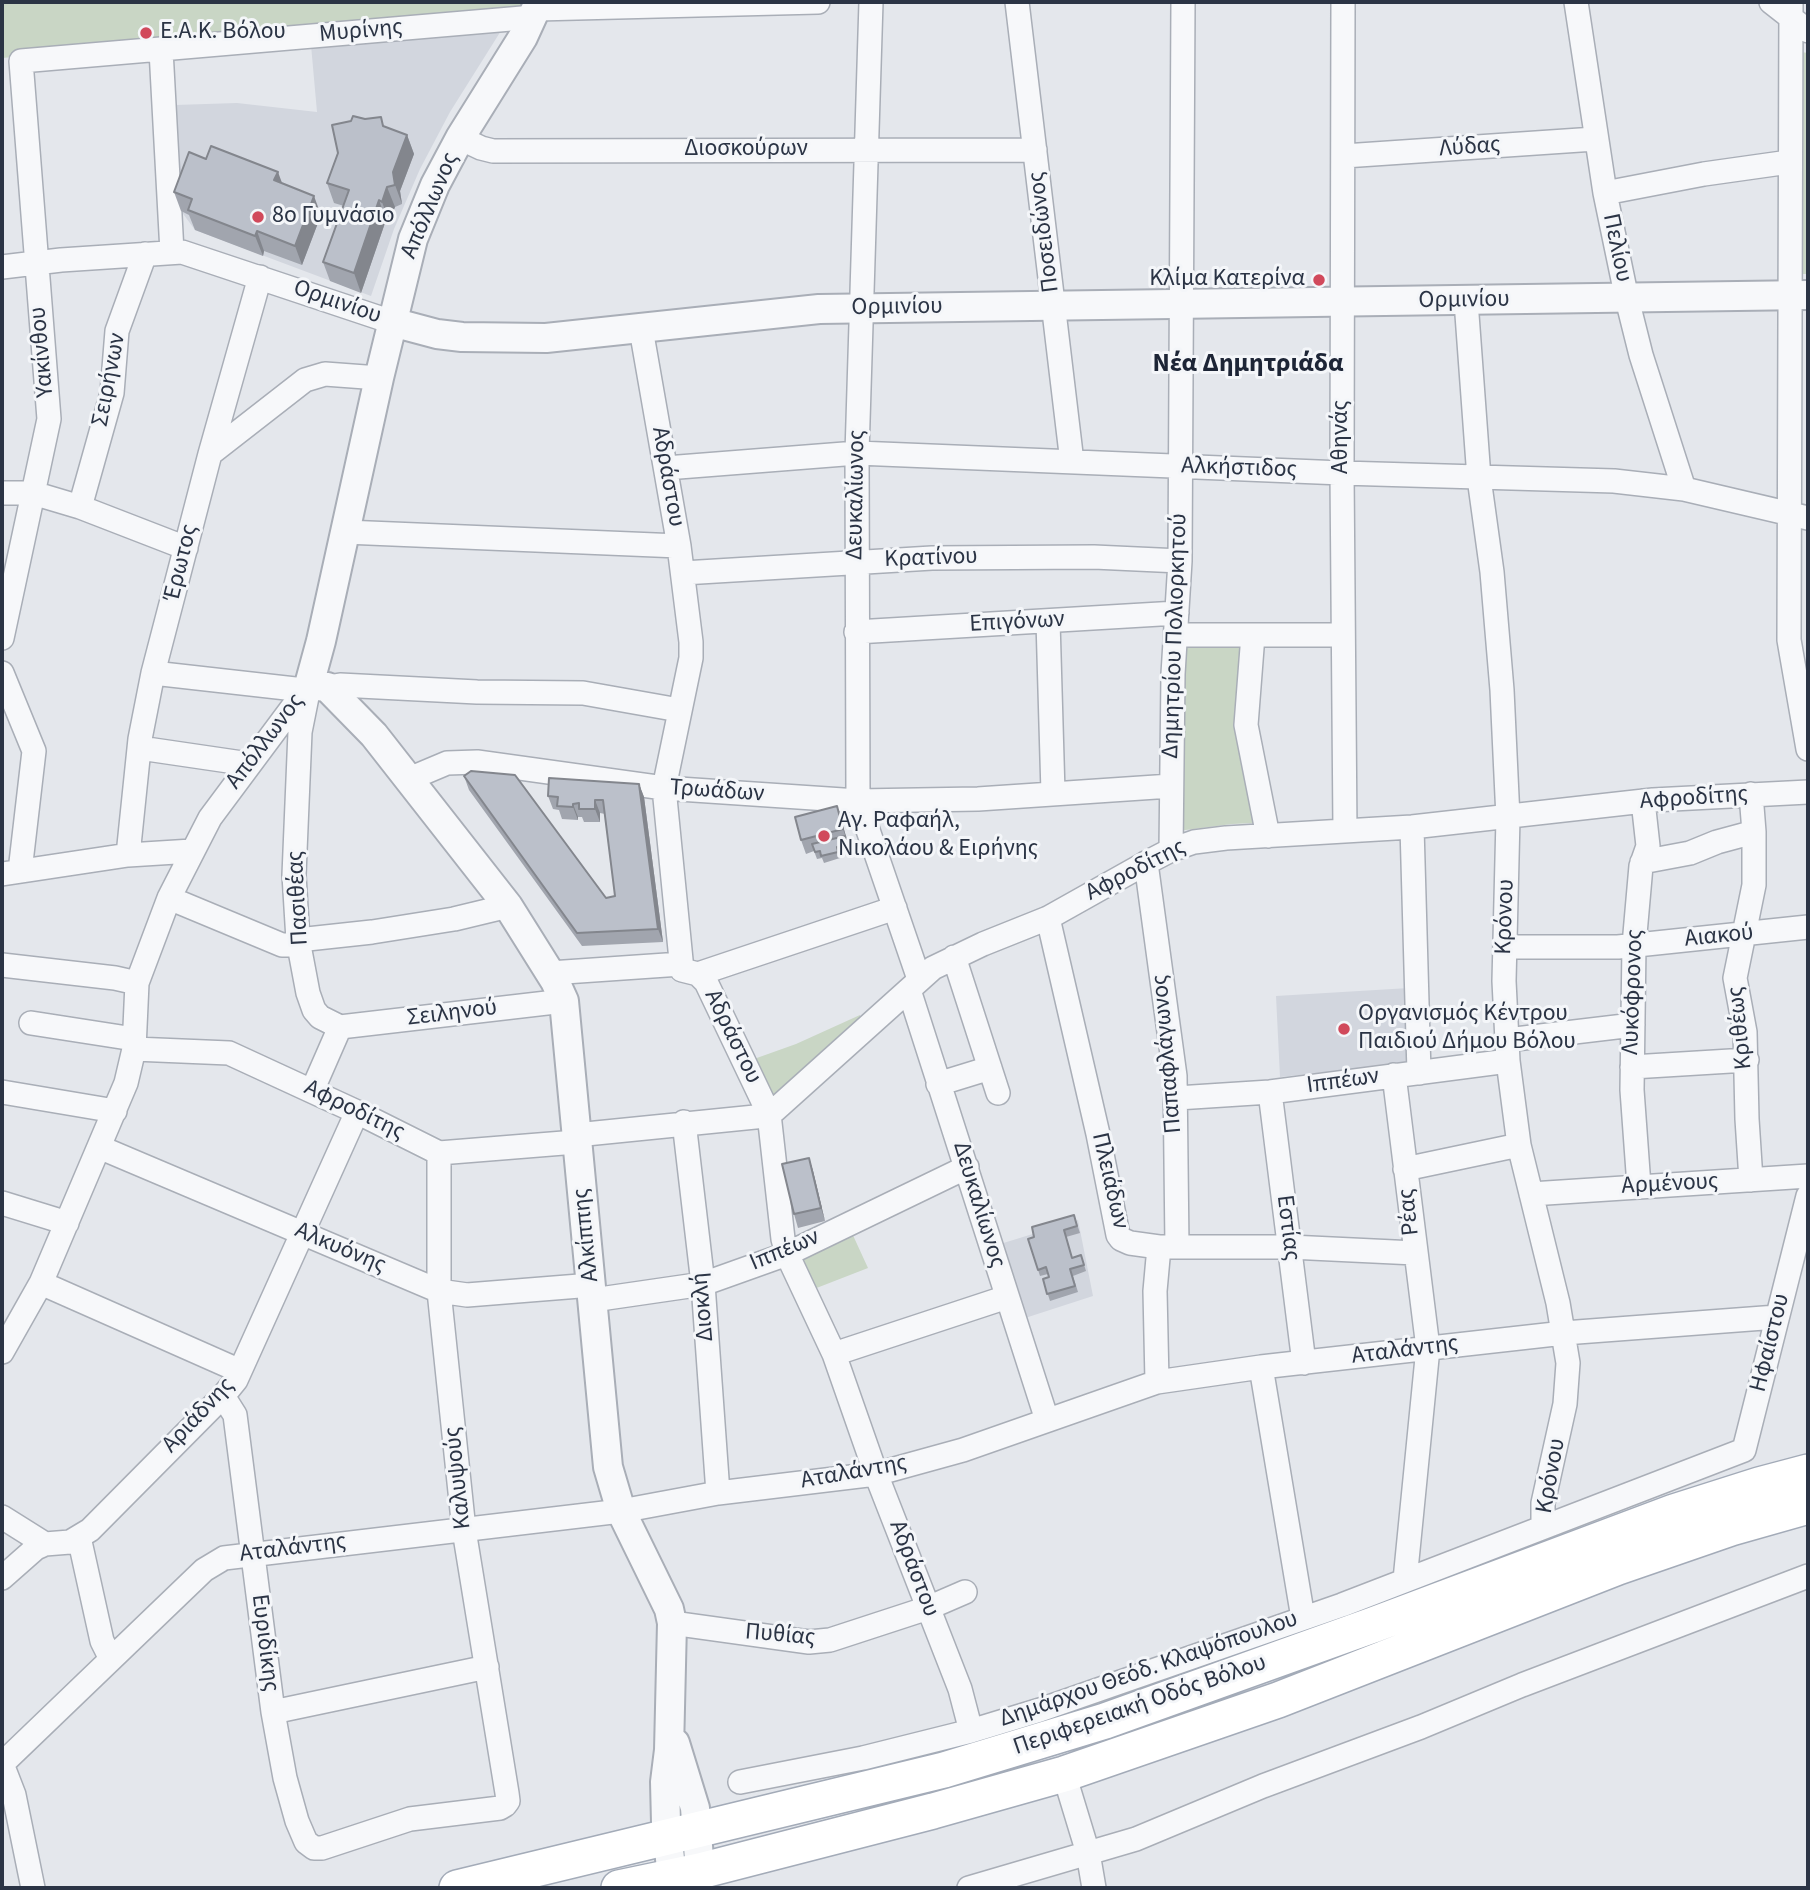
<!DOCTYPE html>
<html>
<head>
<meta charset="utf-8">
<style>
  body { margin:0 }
  #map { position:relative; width:1810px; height:1890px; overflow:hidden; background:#e4e7ec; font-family:"Source Sans 3",sans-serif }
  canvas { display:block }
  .frame { position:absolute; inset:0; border:4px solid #2b3445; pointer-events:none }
</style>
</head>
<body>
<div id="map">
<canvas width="1810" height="1890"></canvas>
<div class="frame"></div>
</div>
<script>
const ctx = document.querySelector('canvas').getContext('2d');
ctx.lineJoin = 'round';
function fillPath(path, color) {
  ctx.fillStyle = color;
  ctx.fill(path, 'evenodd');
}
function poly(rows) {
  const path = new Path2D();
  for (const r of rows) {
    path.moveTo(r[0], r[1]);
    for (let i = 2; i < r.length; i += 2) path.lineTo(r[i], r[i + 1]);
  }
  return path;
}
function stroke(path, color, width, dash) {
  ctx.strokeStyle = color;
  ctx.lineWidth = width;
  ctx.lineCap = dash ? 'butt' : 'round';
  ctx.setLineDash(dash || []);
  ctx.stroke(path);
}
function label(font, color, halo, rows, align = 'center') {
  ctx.font = font + ' "Source Sans 3",sans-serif';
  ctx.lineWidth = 6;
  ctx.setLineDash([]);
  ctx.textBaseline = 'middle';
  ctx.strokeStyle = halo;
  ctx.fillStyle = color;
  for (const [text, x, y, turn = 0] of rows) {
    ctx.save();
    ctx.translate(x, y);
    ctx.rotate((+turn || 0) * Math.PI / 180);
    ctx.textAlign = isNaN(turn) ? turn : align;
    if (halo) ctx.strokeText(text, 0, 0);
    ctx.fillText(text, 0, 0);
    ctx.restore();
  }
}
fillPath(poly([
  [504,26,450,112,420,169,394,229,371,296,195,230,181,211,175,105,237,103,317,112,311,45],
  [1409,988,1412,1063,1280,1077,1276,996],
  [1078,1220,1093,1296,1022,1319,997,1245]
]), '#d2d6de');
fillPath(poly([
  [2,2,531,2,529,12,2,58],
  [1801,52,1808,53,1808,274,1802,274],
  [1181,644,1242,644,1239,734,1254,823,1232,824,1178,831],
  [860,1015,861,1020,769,1098,754,1059,796,1044],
  [851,1231,868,1268,814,1289,798,1254]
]), '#c9d6c5');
const minor = poly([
  [871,2,857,453,858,801,919,979],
  [1017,2,1072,462],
  [1343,2,1342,473,1345,831],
  [1576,2,1605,193,1627,299,1641,355,1684,489],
  [1771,2,1808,31],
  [1791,2,1789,640,1808,749],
  [537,9,818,2],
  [161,50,172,252],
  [460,138,481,148,493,151,1035,150],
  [1344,156,1595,139],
  [1605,193,1704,174,1789,162],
  [2,267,61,260,182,252,392,322],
  [1466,301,1479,478,1492,572,1502,690,1508,818,1504,981,1508,1061,1519,1145,1558,1303,1568,1363,1565,1404,1543,1503,1543,1527],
  [641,329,679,546,691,642,691,658,664,788,682,970,698,974,706,982,769,1114,783,1239,787,1254,834,1354,876,1474,960,1689,971,1731],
  [210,454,305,380,325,374,379,378],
  [666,468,857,453,1342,473,1614,481,1684,489,1808,518],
  [2,493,33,493,80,507,186,548],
  [80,507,112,393,117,331,145,254],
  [345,532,679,546],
  [683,573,932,558,1094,557,1180,561],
  [1048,621,1053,793],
  [856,632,1177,613],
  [1176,635,1343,635],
  [1253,635,1246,725,1268,836],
  [2,638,49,419,21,61,534,17],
  [2,673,34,751,20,871],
  [153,673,304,690],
  [327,687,340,685,477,692,583,693,679,710],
  [308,692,300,732,294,875,298,940,308,993,314,1010,320,1017,340,1027,312,1091],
  [140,748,249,764],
  [409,779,447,763,477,762,664,788,858,801,978,799,1171,786],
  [1751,794,1754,832,1754,885,1735,978,1745,1032,1747,1119,1751,1180],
  [1412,827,1419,1073],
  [1171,850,1173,674,1180,561,1183,2],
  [128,855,140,739,153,673,210,454,260,277],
  [1642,862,1690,853,1717,842,1754,832],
  [1146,863,1175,1076,1177,1247],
  [2,874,128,855,192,851],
  [169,898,282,945,300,945],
  [1048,918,1098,1134,1118,1235,1121,1239,1130,1243,1159,1247,1290,1247,1415,1253],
  [298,940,372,932,454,919,508,906],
  [1505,947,1618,947,1808,927],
  [954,957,998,1093],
  [2,965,115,978,137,983],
  [550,973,681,964],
  [698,974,895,908],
  [909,990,1047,1420],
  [31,1023,134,1039],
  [340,1027,564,1001],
  [1507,1040,1633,1025],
  [134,1049,229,1053,357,1112,439,1153,576,1142],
  [1632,1067,1747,1060],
  [1394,1075,1428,1348,1405,1580],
  [938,1084,990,1068],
  [2,1092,115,1111],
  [1270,1092,1304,1363],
  [1177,1098,1270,1092,1508,1061],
  [684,1122,703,1284,718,1493],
  [576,1135,765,1116,775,1110,933,968,983,944,1048,918,1146,863,1171,850,1194,842,1226,838,1412,827,1653,800,1808,792],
  [99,1147,439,1291,467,1295,592,1285],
  [1405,1169,1519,1145],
  [1639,1186,1632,1090,1634,945,1641,866,1648,846,1643,801],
  [1531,1194,1808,1176],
  [2,1203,67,1223],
  [41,1283,240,1371],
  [593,1300,703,1284,787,1254,967,1167],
  [2,1352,41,1283,126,1083,134,1049,137,983,169,898,210,818,309,685],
  [834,1354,1007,1297],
  [1261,1367,1303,1618],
  [1157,1382,1155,1291,1159,1247],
  [223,1396,235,1415,273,1712,285,1778,297,1821,306,1842,314,1848,322,1848,410,1819,500,1808,505,1805,508,1801,507,1793,464,1530,439,1291,439,1153],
  [2,1517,45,1544],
  [79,1537,102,1641,111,1659],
  [2,1578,36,1548,45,1544,70,1542,90,1530,223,1396,236,1380,357,1112],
  [672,1623,809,1642,830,1640,928,1608,965,1592],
  [273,1712,487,1667],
  [1064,1774,1088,1853,1094,1888],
  [740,1782,863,1758,971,1731,1040,1710,1342,1605,1744,1450,1808,1196],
  [33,1888,14,1795,2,1764,204,1570,224,1558,621,1511,718,1493,876,1474,963,1450,1157,1382,1261,1367,1564,1333,1777,1317],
  [969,1888,1136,1839,1263,1786,1421,1727,1522,1685,1808,1576]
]);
const tertiary = poly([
  [539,2,523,37,460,138,435,185,413,239,379,378,321,641,309,685,327,687,374,735,508,906,555,981,564,1001,608,1467,621,1511,669,1609,672,1623,669,1750,665,1782,666,1823,672,1877],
  [392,322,437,334,462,337,546,338,819,309,1808,295],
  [675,1743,695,1808,700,1871]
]);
const primary = poly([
  [457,1888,944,1770,1105,1721,1373,1625,1674,1512,1759,1485,1808,1472],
  [619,1888,700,1871,933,1811,1064,1774,1278,1700,1618,1567,1731,1528,1808,1506]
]);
stroke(minor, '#a9aeb7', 26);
stroke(tertiary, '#a9aeb7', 32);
stroke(primary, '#a3abb8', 38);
stroke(minor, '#f7f8fa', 23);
stroke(tertiary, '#f7f8fa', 28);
stroke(primary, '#fff', 35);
fillPath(poly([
  [381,117,384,127,407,135,414,154,400,191,402,204,395,207,389,221,386,220,361,293,330,281,323,262,344,206,334,203,327,183,365,119],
  [282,183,321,215,302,265,264,251,263,256,195,230,189,215,181,211,174,192],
  [464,776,606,898,615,896,605,814,600,813,600,822,584,822,582,817,578,817,578,820,562,819,559,810,553,809,548,796,639,784,644,797,663,942,582,946,469,790],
  [837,806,850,850,839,853,840,858,824,863,822,858,817,859,814,851,806,854,801,840],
  [809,1158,813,1171,825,1221,798,1228,794,1214],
  [1074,1215,1080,1233,1066,1237,1072,1258,1081,1255,1086,1271,1073,1276,1078,1292,1050,1301,1043,1279,1049,1277,1048,1274,1040,1276,1028,1239,1034,1237]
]), '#a1a5ae');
fillPath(poly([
  [407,135,414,154,400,191,402,204,395,185,393,172],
  [278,172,285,191,274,180],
  [387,187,395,207,389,221,382,202],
  [314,196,321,215,302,265,295,246],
  [379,200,386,220,361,293,354,273],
  [257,231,264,251,263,256,255,236],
  [639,784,644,797,663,942,658,929],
  [595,800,600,813,600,822,595,809],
  [573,804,578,817,578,820,573,807],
  [837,806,841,819,850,850,843,829],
  [809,1158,813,1171,825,1221,821,1208]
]), '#83868d');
const building = poly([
  [353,116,365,119,381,117,383,126,407,135,393,172,395,185,387,187,382,202,379,200,354,273,323,262,349,190,327,183,338,153,332,125,351,121,353,116],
  [211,146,278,172,274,180,314,196,295,246,257,231,255,236,188,210,192,199,174,192,189,152,206,159,211,146],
  [471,771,515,775,606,898,615,896,603,800,595,800,595,809,579,809,579,803,573,804,573,807,557,806,558,797,548,796,549,778,639,784,658,929,577,933,464,776,471,771],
  [837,806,843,829,801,840,795,817,837,806],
  [845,836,847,844,837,847,838,852,821,856,820,851,815,852,812,844,845,836],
  [809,1158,821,1208,794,1214,782,1164,809,1158],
  [1074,1215,1077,1226,1064,1230,1072,1258,1081,1255,1084,1265,1070,1269,1075,1286,1047,1294,1043,1279,1049,1277,1046,1267,1038,1270,1028,1239,1034,1237,1032,1227,1074,1215]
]);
fillPath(building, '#bbc0ca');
stroke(building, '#83868d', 2);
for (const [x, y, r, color] of [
  [146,33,7,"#d1495b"],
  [258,217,7,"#d1495b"],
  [1319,280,7,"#d1495b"],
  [824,836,7,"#d1495b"],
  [1344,1029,7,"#d1495b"]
]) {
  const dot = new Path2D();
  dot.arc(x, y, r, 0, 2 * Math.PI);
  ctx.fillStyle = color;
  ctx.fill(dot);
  stroke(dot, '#f4f6f9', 2.5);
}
label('24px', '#2b3445', '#f4f6f9', [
  ["Μυρίνης",361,32,-5],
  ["Λύδας",1470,148,-4],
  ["Διοσκούρων",746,150],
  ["Απόλλωνος",431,206,-67],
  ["Ποσειδώνος",1045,232,-97],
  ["Πελίου",1616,248,78],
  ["Ορμινίου",1464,301,-1],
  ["Ορμινίου",337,303,19],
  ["Ορμινίου",897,308,-1],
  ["Υακίνθου",43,352,-95],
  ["Σειρήνων",110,380,-79],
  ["Αθηνάς",1342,437,-90],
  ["Αλκήστιδος",1239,469,2],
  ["Αδράστου",667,477,80],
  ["Δευκαλίωνος",857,495,-89],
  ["Κρατίνου",931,559,-2],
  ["Έρωτος",182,563,-76],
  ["Επιγόνων",1017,623,-3],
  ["Δημητρίου Πολιορκητού",1176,636,-88],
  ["Απόλλωνος",266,742,-53],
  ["Τρωάδων",717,792,4],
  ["Αφροδίτης",1694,799,-4],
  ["Αφροδίτης",1136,871,-27],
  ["Πασιθέας",299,898,-93],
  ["Κρόνου",1506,917,-88],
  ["Αιακού",1719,937,-6],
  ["Λυκόφρoνος",1634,992,-88],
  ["Σειληνού",452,1014,-7],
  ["Κριθέως",1741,1028,-96],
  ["Αδράστου",732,1037,64],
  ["Παπαφλάγωνος",1168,1054,-95],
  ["Ιππέων",1343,1082,-8],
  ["Αφροδίτης",354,1111,26],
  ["Πλειάδων",1109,1181,77],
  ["Αρμένους",1670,1185,-3],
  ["Δευκαλίωνος",978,1205,73],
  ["Ρέας",1410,1212,-96],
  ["Εστίας",1287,1228,83],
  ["Αλκίππης",587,1235,-96],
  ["Αλκυόνης",340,1249,23],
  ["Ιππέων",785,1251,-23],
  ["Διοκλή",704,1307,-95],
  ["Ηφαίστου",1771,1343,-76],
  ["Αταλάντης",1405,1351,-7],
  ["Αριάδνης",199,1416,-47],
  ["Αταλάντης",854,1473,-10],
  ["Κρόνου",1552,1476,-80],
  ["Καλυψούς",459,1478,-96],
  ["Αταλάντης",293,1549,-7],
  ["Αδράστου",913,1569,69],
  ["Πυθίας",780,1636,5],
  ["Ευριδίκης",264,1643,83],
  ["Δημάρχου Θεόδ. Κλαψόπουλου",1149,1670,-19],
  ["Περιφερειακή Οδός Βόλου",1140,1706,-19]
]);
label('24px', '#2b3445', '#f4f6f9', [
  ["Ε.Α.Κ. Βόλου",160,33],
  ["8ο Γυμνάσιο",272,217],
  ["Κλίμα Κατερίνα",1305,280,"right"],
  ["Αγ. Ραφαήλ,",838,822],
  ["Νικολάου & Ειρήνης",838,850],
  ["Οργανισμός Κέντρου",1358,1015],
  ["Παιδιού Δήμου Βόλου",1358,1043]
], 'left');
label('bold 26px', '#1d2536', '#f4f6f9', [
  ["Νέα Δημητριάδα",1248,365]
]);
</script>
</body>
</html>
